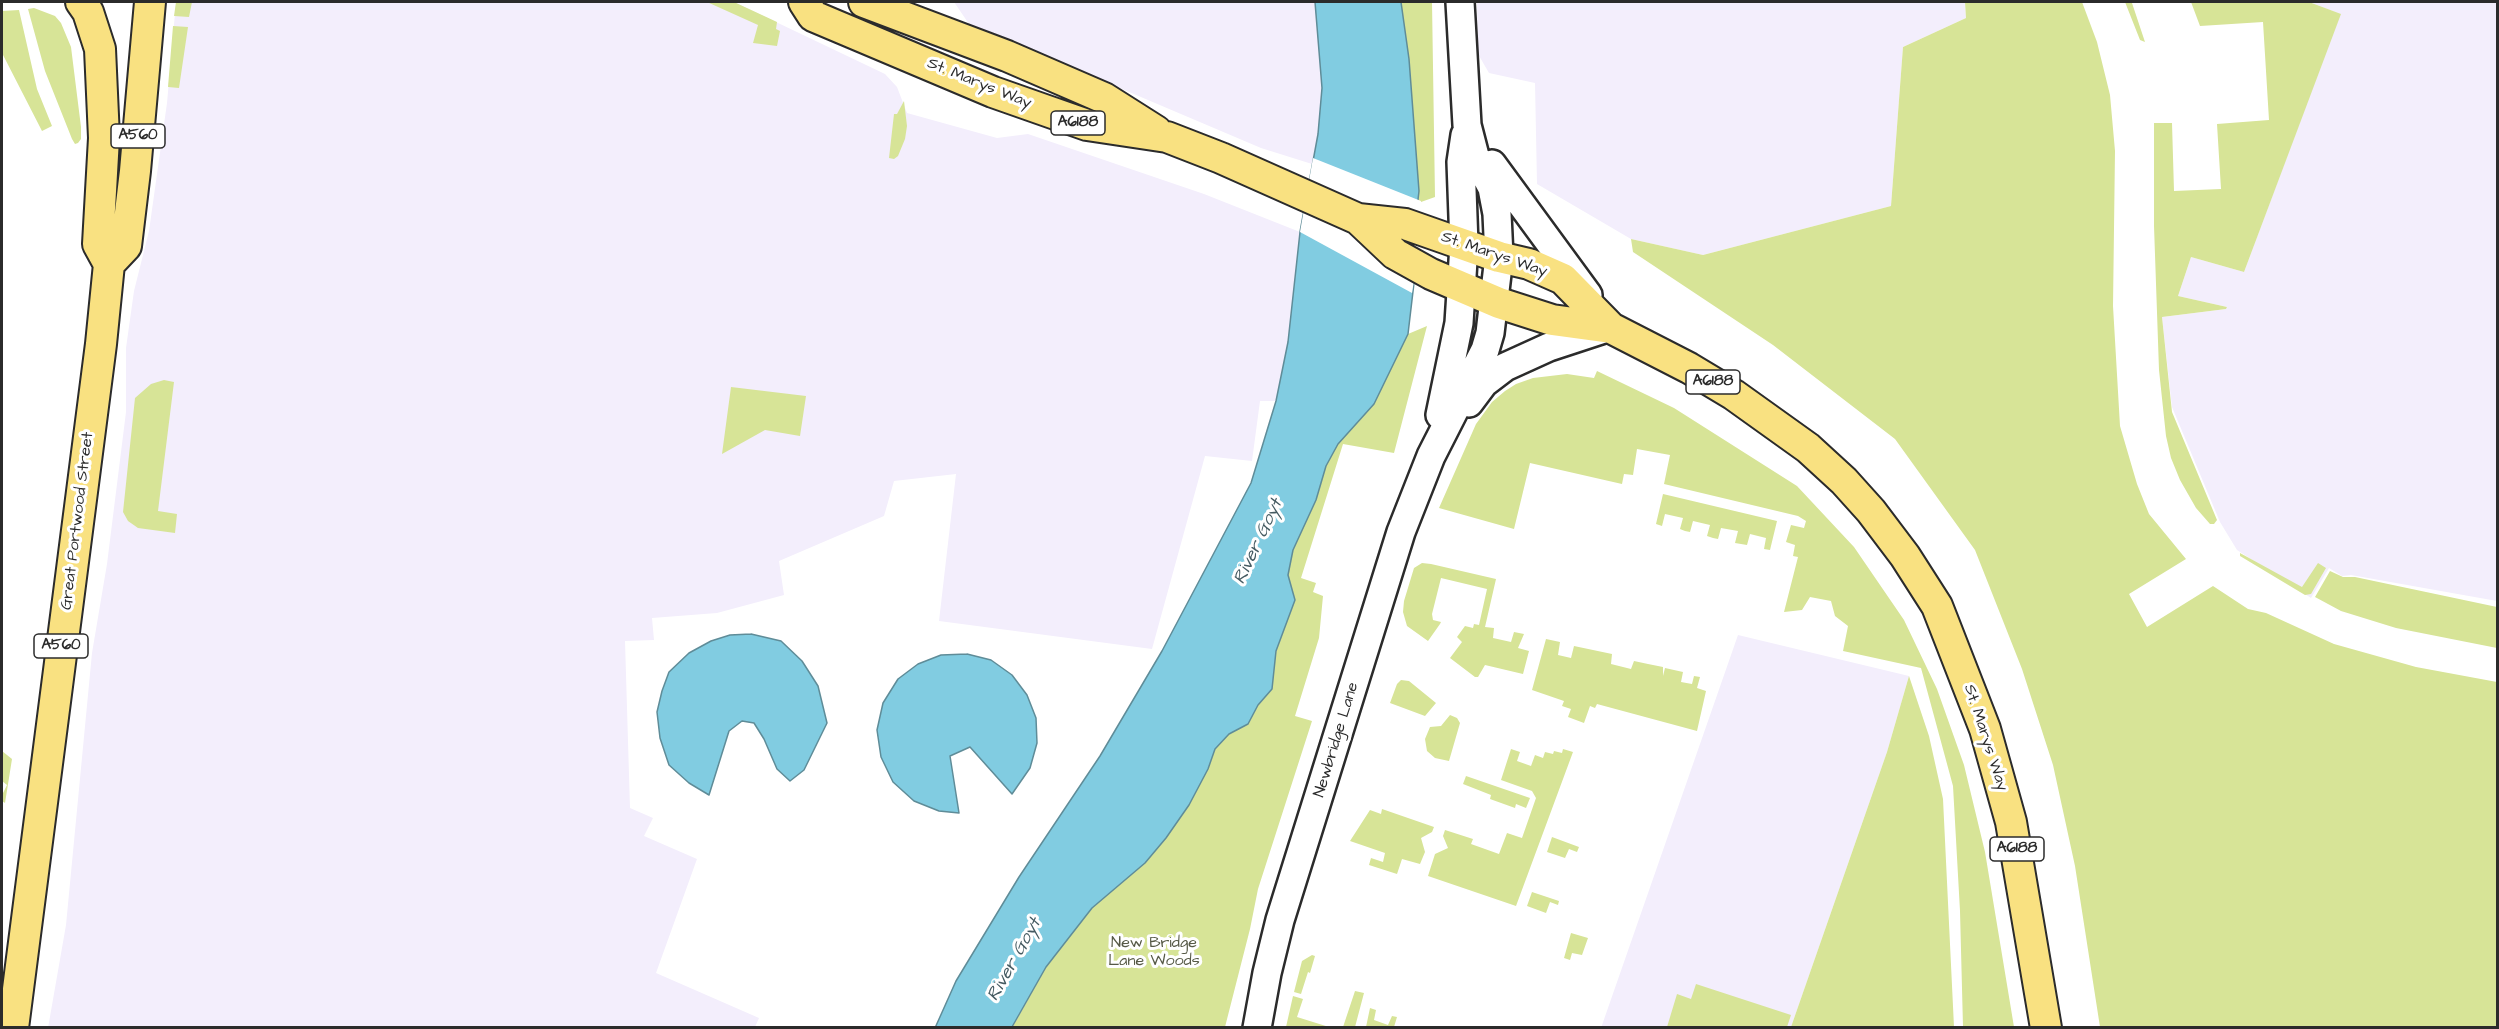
<!DOCTYPE html>
<html>
<head>
<meta charset="utf-8">
<style>
  body { margin:0 }
  #map { position:relative; width:2499px; height:1029px; overflow:hidden; background:#fff; font-family:"Architects Daughter",sans-serif }
  canvas { display:block }
  .frame { position:absolute; inset:0; border:3px solid #2b2b2b; pointer-events:none }
</style>
</head>
<body>
<div id="map">
<canvas width="2499" height="1029"></canvas>
<div class="frame"></div>
</div>
<script>
const ctx = document.querySelector('canvas').getContext('2d');
ctx.lineJoin = 'round';
function fillPath(path, color) {
  ctx.fillStyle = color;
  ctx.fill(path, 'evenodd');
}
function poly(rows) {
  const path = new Path2D();
  for (const r of rows) {
    path.moveTo(r[0], r[1]);
    for (let i = 2; i < r.length; i += 2) path.lineTo(r[i], r[i + 1]);
  }
  return path;
}
function stroke(path, color, width, dash) {
  ctx.strokeStyle = color;
  ctx.lineWidth = width;
  ctx.lineCap = dash ? 'butt' : 'round';
  ctx.setLineDash(dash || []);
  ctx.stroke(path);
}
function label(font, color, halo, rows, align = 'center') {
  ctx.font = font + ' "Architects Daughter",sans-serif';
  ctx.lineWidth = 6;
  ctx.setLineDash([]);
  ctx.textBaseline = 'middle';
  ctx.strokeStyle = halo;
  ctx.fillStyle = color;
  for (const [text, x, y, turn = 0] of rows) {
    ctx.save();
    ctx.translate(x, y);
    ctx.rotate((+turn || 0) * Math.PI / 180);
    ctx.textAlign = isNaN(turn) ? turn : align;
    if (halo) ctx.strokeText(text, 0, 0);
    ctx.fillText(text, 0, 0);
    ctx.restore();
  }
}
fillPath(poly([
  [176,2,734,2,885,74,897,87,907,113,997,138,1028,134,1204,194,1300,232,1288,342,1276,401,1260,401,1252,461,1205,456,1152,649,939,621,956,474,894,481,884,516,779,561,784,595,717,613,652,618,654,640,625,641,630,808,653,818,644,836,697,859,656,973,759,1018,755,1027,48,1028,66,925,92,653,107,564,126,412,126,348,134,291,149,231,167,103],
  [954,2,1315,2,1322,88,1318,134,1312,164,1261,148,969,24],
  [1477,2,1965,2,1966,18,1903,47,1891,206,1703,255,1631,239,1537,184,1535,83,1489,73,1478,54],
  [2309,2,2497,2,2497,601,2351,575,2342,576,2329,568,2311,598,2237,550,2220,522,2172,407,2162,317,2226,309,2227,307,2178,296,2191,257,2244,272,2340,14],
  [1738,635,1909,676,1887,752,1791,1027,1601,1028]
]), '#f3eefc');
fillPath(poly([
  [176,2,192,2,189,17,174,16],
  [707,2,734,2,777,22,776,29,780,31,777,46,753,43,758,25],
  [1401,2,1432,2,1435,197,1421,202,1418,200],
  [1965,2,2082,2,2097,42,2110,95,2115,151,2113,306,2120,426,2137,484,2149,514,2186,559,2129,594,2147,627,2213,586,2248,609,2266,613,2334,644,2416,667,2497,682,2497,1027,2100,1027,2075,866,2053,765,2022,669,1975,550,1895,439,1773,345,1633,252,1631,239,1703,255,1891,206,1903,47,1966,18],
  [2125,2,2135,2,2132,3,2145,42,2140,40],
  [2191,2,2309,2,2341,14,2244,272,2191,257,2178,296,2227,307,2226,309,2162,317,2172,412,2217,520,2214,524,2210,524,2196,508,2180,480,2171,458,2166,436,2159,370,2154,226,2154,123,2172,123,2174,191,2221,189,2217,124,2269,120,2263,22,2200,26],
  [34,8,55,16,61,23,71,47,81,127,81,139,78,143,75,144,72,139,45,71,28,9],
  [19,10,37,89,52,126,42,131,2,53,2,11],
  [173,26,188,27,179,88,168,87],
  [904,101,907,126,905,139,898,156,894,159,889,158,894,114,897,114],
  [1427,326,1394,453,1343,444,1301,578,1316,583,1313,592,1323,596,1319,638,1295,716,1312,721,1258,889,1250,929,1225,1027,1012,1028,1046,967,1092,908,1145,863,1166,838,1189,805,1208,769,1215,749,1229,734,1248,724,1258,705,1272,689,1276,651,1295,600,1288,575,1293,550,1316,500,1326,466,1338,443,1374,404,1408,334],
  [1597,371,1674,408,1797,486,1854,547,1904,620,1937,689,1964,765,1985,852,2014,1027,1963,1027,1960,911,1953,786,1921,668,1843,651,1848,626,1835,616,1831,601,1810,597,1802,610,1784,612,1798,557,1793,556,1795,545,1786,542,1791,525,1804,528,1806,521,1798,516,1664,484,1670,455,1637,449,1633,475,1624,474,1622,484,1530,463,1514,529,1439,508,1476,424,1492,402,1505,391,1516,384,1533,378,1567,374,1594,378],
  [164,380,174,382,158,511,177,514,175,533,138,528,128,521,123,512,135,398,151,384],
  [731,387,806,396,800,436,765,430,722,454],
  [1663,494,1777,521,1770,550,1764,549,1766,538,1750,534,1747,545,1735,543,1738,531,1721,528,1718,539,1713,538,1707,536,1710,525,1693,521,1690,532,1685,531,1680,529,1683,518,1665,514,1662,526,1656,524],
  [2240,553,2302,587,2318,563,2326,568,2311,594,2305,595,2240,556],
  [1422,563,1431,564,1496,579,1485,627,1494,628,1493,638,1511,642,1514,632,1524,634,1518,648,1529,651,1523,674,1485,665,1478,677,1475,677,1450,658,1462,642,1457,637,1465,626,1473,628,1474,624,1479,625,1487,589,1441,578,1432,614,1433,620,1441,622,1440,624,1428,641,1407,626,1403,612,1404,601,1414,568],
  [2330,571,2343,577,2355,577,2497,607,2497,648,2396,628,2341,611,2315,597],
  [1546,639,1560,642,1558,655,1571,658,1574,646,1612,654,1611,664,1631,669,1634,661,1648,664,1663,667,1663,676,1665,668,1683,672,1681,682,1692,684,1694,676,1700,677,1697,688,1706,691,1697,731,1597,704,1595,708,1590,706,1584,723,1568,717,1571,709,1562,706,1564,701,1532,690],
  [1909,676,1929,736,1943,799,1954,1027,1791,1027,1887,752],
  [1401,680,1409,681,1436,703,1425,716,1390,703,1397,684],
  [1450,715,1457,718,1460,723,1449,761,1435,758,1427,751,1425,739,1430,727,1441,726],
  [1511,749,1520,752,1517,761,1531,766,1535,755,1543,758,1545,752,1553,754,1554,751,1562,753,1563,749,1573,752,1516,906,1428,876,1435,854,1448,848,1443,836,1445,830,1473,839,1471,844,1499,854,1507,833,1522,838,1536,798,1532,791,1501,780],
  [2,751,12,759,5,803,2,801,2,795,7,785,2,781],
  [1466,776,1530,798,1526,808,1516,804,1515,808,1490,799,1491,795,1463,784],
  [1382,809,1434,827,1432,832,1421,838,1425,852,1420,864,1402,859,1397,874,1369,865,1371,858,1383,862,1385,853,1350,841,1370,810,1381,814],
  [1552,837,1579,847,1577,852,1569,849,1565,858,1547,852],
  [1532,892,1559,901,1558,905,1550,902,1546,913,1527,906],
  [1571,933,1588,938,1582,955,1572,953,1570,960,1564,958],
  [1312,955,1315,956,1310,973,1308,972,1301,994,1294,992,1302,961],
  [1696,984,1791,1015,1787,1027,1667,1027,1677,994,1691,999],
  [1355,991,1364,993,1355,1027,1343,1027],
  [1293,996,1303,999,1297,1017,1329,1027,1286,1027],
  [1370,1008,1376,1010,1374,1020,1388,1025,1392,1016,1397,1017,1394,1027,1366,1027]
]), '#d7e497');
const water = poly([
  [1315,2,1401,2,1409,59,1419,191,1413,243,1416,266,1408,334,1374,404,1338,444,1326,466,1316,500,1293,550,1288,575,1295,600,1276,651,1272,689,1258,705,1248,724,1229,734,1215,749,1208,769,1189,805,1166,838,1145,863,1092,908,1046,967,1012,1027,935,1028,956,981,1019,877,1100,756,1162,651,1251,483,1276,401,1288,342,1300,232,1318,134,1322,88,1315,2],
  [751,634,781,641,802,661,818,686,827,723,804,770,790,781,777,769,764,739,754,723,742,721,729,731,709,795,689,783,669,765,660,738,657,712,662,691,669,672,689,653,711,641,730,635,751,634],
  [967,654,991,660,1012,675,1027,695,1036,718,1037,743,1030,768,1012,794,970,747,950,756,959,813,939,811,914,801,893,782,881,757,877,730,883,703,898,679,918,664,941,655,967,654]
]);
fillPath(water, '#81cce1');
stroke(water, '#5f8c98', 1.5);
fillPath(poly([
  [1313,158,1421,201,1416,243,1418,255,1412,293,1300,232]
]), '#fff');
const secondary = poly([
  [1492,164,1588,295],
  [1469,403,1484,383,1505,367,1549,347,1610,327],
  [1440,415,1459,323,1464,245,1461,162,1465,135],
  [1257,1028,1267,973,1280,920,1401,532,1431,456,1485,350,1490,333,1499,257,1497,214,1492,188,1475,156,1467,125,1460,2]
]);
const primary = poly([
  [804,2,813,16,993,92,1087,125,1167,137,1221,158,1358,219,1395,254,1431,274,1499,303,1552,320,1611,328],
  [864,2,1007,56,1104,98,1156,131],
  [1358,219,1405,224,1499,257,1529,264,1563,279,1611,328,1689,368,1734,395,1808,448,1844,481,1871,511,1905,556,1937,606,1985,729,2011,822,2046,1028],
  [109,264,126,246,135,171,150,2],
  [13,1028,101,344,109,264,98,244,104,138,100,49,88,12,81,2]
]);
stroke(secondary, '#2b2b2b', 32);
stroke(primary, '#2b2b2b', 34);
stroke(secondary, '#fff', 27);
stroke(primary, '#f9e181', 30);
for (const [x, y, w] of [
  [1078,123,54],
  [138,136,54],
  [1713,382,54],
  [61,646,54],
  [2017,849,54]
]) {
  const box = new Path2D();
  box.roundRect(x - w / 2, y - 12, w, 24, 4.5);
  ctx.fillStyle = '#fff';
  ctx.fill(box);
  stroke(box, '#2b2b2b', 1.5);
}
label('bold 15px', '#2b2b2b', null, [
  ["A6188",1078,123],
  ["A560",138,136],
  ["A6188",1713,382],
  ["A560",61,646],
  ["A6188",2017,849]
]);
label('16px', '#2b2b2b', '#fff', [
  ["St. Marys Way",979,84,22],
  ["St. Marys Way",1494,255,19],
  ["Great Portwood Street",78,521,-83],
  ["St. Marys Way",1985,738,72],
  ["Newbridge Lane",1337,740,-73]
]);
label('16px', '#565946', '#fff', [
  ["New Bridge",1154,944],
  ["Lane Woods",1154,962]
]);
label('italic 18px', '#455b62', '#fff', [
  ["River Goyt",1259,542,-65],
  ["River Goyt",1015,960,-61]
]);
</script>
</body>
</html>
